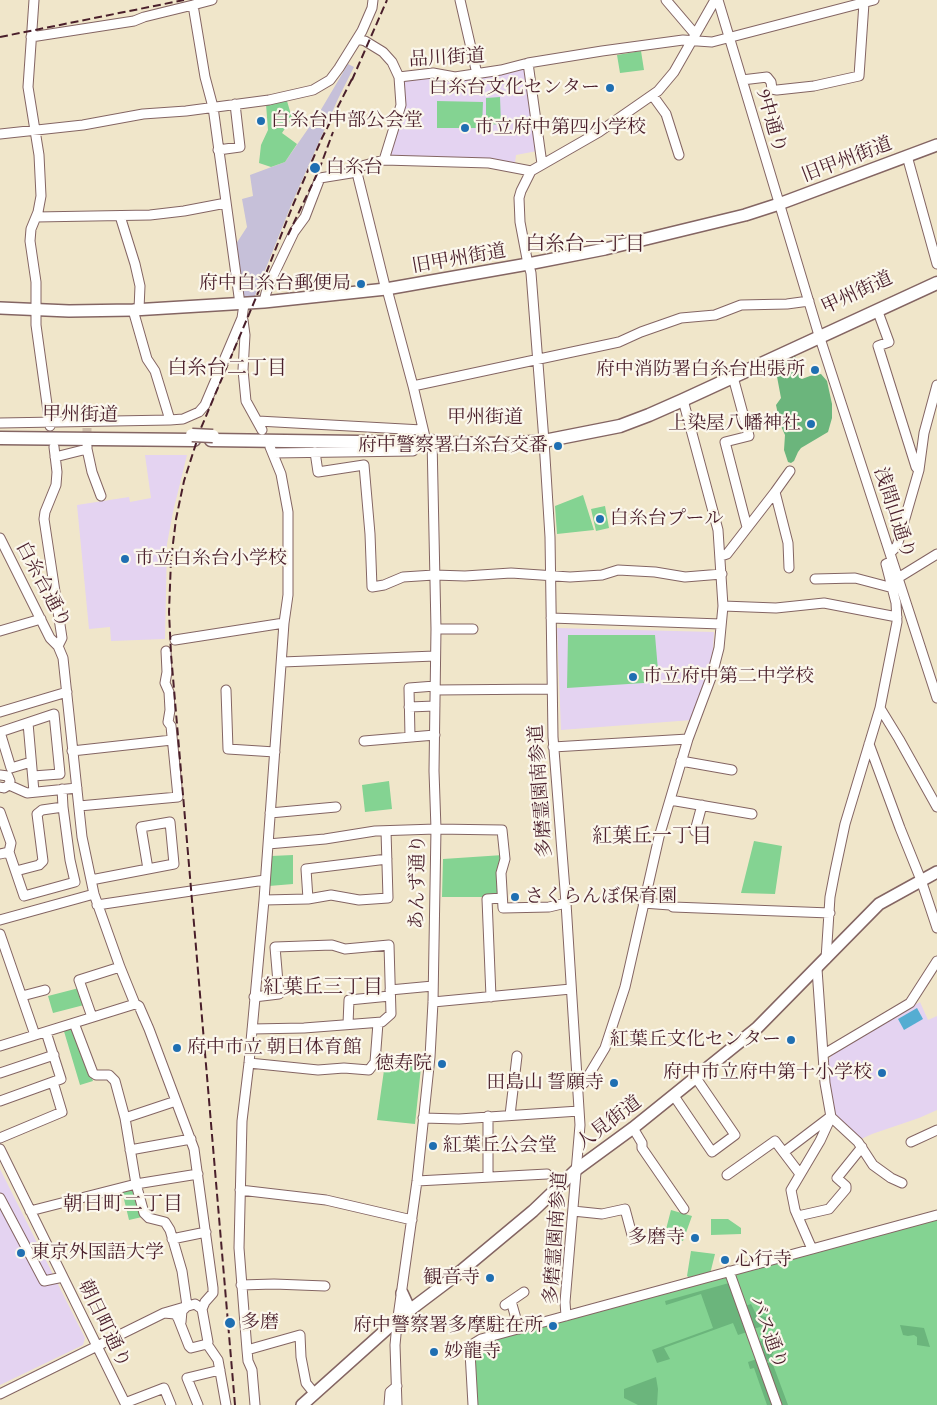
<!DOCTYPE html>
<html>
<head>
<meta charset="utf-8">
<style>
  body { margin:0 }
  canvas { display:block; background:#f0e6ca }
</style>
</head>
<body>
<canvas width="937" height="1405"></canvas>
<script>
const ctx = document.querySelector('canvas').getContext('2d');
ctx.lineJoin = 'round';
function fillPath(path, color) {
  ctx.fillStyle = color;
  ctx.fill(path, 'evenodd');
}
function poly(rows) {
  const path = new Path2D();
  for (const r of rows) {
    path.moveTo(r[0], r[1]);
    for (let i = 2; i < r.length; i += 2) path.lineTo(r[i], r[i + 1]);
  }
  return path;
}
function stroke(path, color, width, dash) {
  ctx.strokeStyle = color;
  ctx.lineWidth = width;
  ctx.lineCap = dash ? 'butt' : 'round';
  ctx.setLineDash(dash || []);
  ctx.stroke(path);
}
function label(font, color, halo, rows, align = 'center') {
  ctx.font = font + ' "EB Garamond","Noto Serif JP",serif';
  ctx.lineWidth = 4.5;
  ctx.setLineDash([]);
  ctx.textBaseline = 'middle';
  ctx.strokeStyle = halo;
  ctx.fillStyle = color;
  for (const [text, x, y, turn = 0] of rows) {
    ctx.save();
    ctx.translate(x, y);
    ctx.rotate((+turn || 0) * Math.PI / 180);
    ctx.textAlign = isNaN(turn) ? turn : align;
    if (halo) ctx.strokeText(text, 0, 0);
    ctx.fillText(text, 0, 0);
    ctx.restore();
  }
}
fillPath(poly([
  [525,67,537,151,516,155,515,163,489,159,389,157,403,78,460,79,494,76],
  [145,455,187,455,173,512,167,544,165,639,111,641,110,627,89,629,77,505,129,497,130,502,151,498],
  [557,628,714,632,713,649,710,665,692,720,561,730],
  [920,1002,928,1020,937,1016,937,1110,919,1118,872,1134,859,1140,833,1114,827,1063,834,1051],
  [0,1169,85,1338,83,1345,0,1385]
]), '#e4d3f1');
fillPath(poly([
  [348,64,354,67,338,99,292,203,254,298,243,299,234,247,247,227,242,199,253,196,250,175,285,162,319,113]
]), '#c6c0d9');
fillPath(poly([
  [641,51,644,70,620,73,617,55],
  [500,97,501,124,486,125,486,98],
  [287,101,292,118,282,133,297,144,285,162,271,167,259,163,261,145,268,130,266,104],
  [437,101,483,102,482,128,437,128],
  [583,495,594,530,557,534,555,506],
  [605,506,609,528,596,531,591,509],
  [568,635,655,635,659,682,567,688],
  [389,781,392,809,365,812,362,785],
  [754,841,782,846,775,894,741,893],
  [293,855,293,884,269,886,271,856],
  [503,855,499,897,442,897,443,859],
  [79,988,84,1005,53,1013,48,996],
  [72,1025,93,1081,80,1085,63,1028],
  [386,1056,422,1058,415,1124,377,1120],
  [135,1188,142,1217,129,1220,122,1191],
  [671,1210,692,1216,683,1241,664,1237],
  [937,1217,937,1405,476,1405,473,1352,480,1343],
  [711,1219,728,1219,741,1228,741,1234,711,1235],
  [691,1251,715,1254,710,1274,691,1279,687,1276]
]), '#84d392');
fillPath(poly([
  [795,355,800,378,802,379,810,376,821,374,827,381,832,404,832,418,828,432,801,448,798,452,794,461,791,463,788,462,784,450,785,435,780,424,776,405,781,398,775,366,776,364],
  [729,1283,747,1332,738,1335,733,1323,664,1348,670,1359,657,1363,652,1350,713,1328,701,1294,666,1305,665,1301],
  [751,1304,756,1314,765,1317,772,1316,774,1323,753,1329,745,1306],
  [900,1325,924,1328,930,1347,917,1345,917,1337,914,1335,908,1336,903,1335],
  [778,1335,782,1345,774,1351,772,1355,773,1359,765,1362,758,1342],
  [757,1359,774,1405,767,1405,754,1368,750,1369,748,1362],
  [772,1362,788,1405,780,1405,766,1364],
  [656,1377,658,1389,657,1405,638,1405,624,1398,624,1389]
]), '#6bb57c');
fillPath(poly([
  [917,1008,923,1019,904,1030,898,1019]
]), '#55add2');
stroke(poly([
  [87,428,87,442]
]), '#cfbeaa', 9, [9, 4.5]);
const minor = poly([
  [34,0,28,87,39,155,41,196,38,212,31,229,30,241,36,282,36,325,50,426],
  [460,0,477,74],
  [666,0,695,34],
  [718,0,818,332,937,698],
  [193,5,212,0],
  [31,37,134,21,144,17,193,5,205,77,213,107,240,304],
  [357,39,365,41,383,52,392,62,399,77,401,105,384,160],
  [528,63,542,164],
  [399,77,433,73,455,77,501,70,528,63,602,51,683,40,712,42,874,0],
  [742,80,767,77,771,82,772,89,777,90,814,86,859,76,864,3],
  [653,96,666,114,679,155],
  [0,134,83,125,143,114,186,111,269,100,313,90,330,80,339,68,362,31,372,8,373,0],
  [218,150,240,147,235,104],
  [907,156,937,264],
  [356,169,385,286,388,293,413,386,425,437],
  [120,216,135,264,140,286,139,309],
  [36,217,150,215,184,211,226,203],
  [264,302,266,293,273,276,294,232,305,217,320,178,351,173,358,167,384,160,489,163,531,171],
  [133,310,147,359,155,371,170,420],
  [878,312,889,342,878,346,916,467,919,470],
  [243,320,245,335,243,370,246,401,262,430],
  [733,377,749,436,725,442,747,527],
  [413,386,619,342,641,332,681,318,715,315,741,305,787,304,809,301],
  [258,421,422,430],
  [0,423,170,420,183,419,199,412,205,405,242,318,244,304],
  [54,447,57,472,56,485,45,512,44,519,62,638,58,646],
  [87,449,92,472,101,496],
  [315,452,318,472,364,465,370,534,372,587,384,585,403,577,434,575,465,576,511,573,570,577,602,575,618,570,655,572,685,577,722,574],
  [273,453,413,451,417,443],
  [55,457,87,449,87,446],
  [775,492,788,543,789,568],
  [0,538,50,638,58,646,63,658,82,837,94,894,120,967,135,1004,139,1006,149,1029,194,1149,213,1288,213,1293,205,1302,202,1309],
  [890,553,897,546,919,470,924,433,937,385],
  [721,556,727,554,775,492,790,471],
  [898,578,937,554],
  [815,579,855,578,893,588],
  [723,606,776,608,824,603,897,617],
  [551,618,721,624],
  [436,629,473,629],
  [0,631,41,619],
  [175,640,284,623],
  [282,662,435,656],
  [226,690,228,749,275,752],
  [435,690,552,689],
  [409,707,435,706],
  [880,708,899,739,937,807],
  [0,712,67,692],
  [28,723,34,792],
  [0,732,54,714,60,774,33,776],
  [0,732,11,768,31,762],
  [410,737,409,688,435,686],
  [364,741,435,735],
  [869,744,900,828,921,880,937,928],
  [553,747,688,739],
  [72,751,172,740],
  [681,761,732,770],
  [0,775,8,776,10,781,9,785],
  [0,787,4,788,9,785,27,793,77,788],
  [670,800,752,814],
  [79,806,178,797,171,726,168,722,170,710,169,692,165,683,167,672,166,651],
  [0,812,11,843,9,852],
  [270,813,336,807],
  [695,831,702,805],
  [268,844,325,839,375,831,436,829,502,830,505,859,501,873,503,908,549,907,566,903],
  [0,854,9,852,24,896,75,882,70,860,63,807],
  [16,871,39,865,43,861,37,814,42,810,63,807,62,789],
  [91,880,148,869,174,864,170,822,141,827,148,869],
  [308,899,306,869,387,859],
  [264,900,308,899,331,895,359,900,388,898,386,831],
  [643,903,670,905,673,907,830,913],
  [97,905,265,880],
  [0,920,94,894],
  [0,934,35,1035],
  [826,959,830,897,835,871,845,824,880,708,897,622,896,603,886,564,892,561],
  [390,990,433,986],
  [22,996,45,990],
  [491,997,487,899,502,898],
  [433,1002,571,989],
  [92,1017,79,980,120,967],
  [74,1023,93,1073,96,1075,109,1075,115,1081,125,1118,136,1184,144,1213,149,1218,165,1222,170,1230,182,1271,187,1306,182,1311,181,1322],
  [348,1024,349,1000,390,996],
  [252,1029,304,1028,382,1022,391,1014,389,945,345,949,332,945,275,947,279,994,254,997],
  [0,1046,135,1004],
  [824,1054,910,1003,937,961],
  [249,1063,318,1070,344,1068,369,1070,375,1062,378,1023],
  [0,1073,54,1055],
  [577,1088,584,1083,605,1048,625,987,659,837,688,739,712,675,719,648,723,606,718,530,683,400],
  [674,1096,712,1152,735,1135,696,1078],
  [0,1101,61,1079,46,1032],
  [510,1115,517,1056],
  [488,1116,488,1177],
  [831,1117,858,1142,873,1165,891,1178,902,1183],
  [125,1118,176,1101],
  [423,1118,459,1119,579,1111],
  [633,1128,642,1143,642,1148,684,1209],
  [0,1138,62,1112,53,1082],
  [911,1142,937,1130],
  [0,1149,126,1405],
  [130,1150,191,1139],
  [784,1152,830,1117],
  [727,1175,775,1141,800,1174],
  [417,1181,547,1174],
  [240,1190,326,1200,412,1220],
  [0,1198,44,1281,63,1277],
  [30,1211,136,1184,198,1174],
  [573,1211,602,1214,625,1209,632,1235],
  [798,1216,829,1209,846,1189,846,1186,837,1178,862,1147],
  [172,1239,206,1232],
  [812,1249,795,1210,791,1190,820,1141,831,1117,825,1083,817,969],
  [729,1271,777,1405],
  [241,1285,274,1284,325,1286],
  [511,1301,519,1329],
  [505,1305,524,1292],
  [566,1316,565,1302,580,1125,566,903,553,737,550,537,544,441,531,273,527,259,520,222,519,198,521,191,531,171,599,132,658,91,674,72,715,0],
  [207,1344,218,1360,226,1405],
  [247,1350,300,1335,301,1357,306,1383,314,1393],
  [0,1394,164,1313,195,1304,202,1309,208,1342,207,1344,191,1348,189,1346,178,1318,175,1314,164,1313],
  [125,1403,164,1388,171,1405],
  [198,1405,187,1378,220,1370],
  [255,1405,252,1370,248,1361,247,1350,239,1248,242,1121,249,1063,264,900,284,623,288,595,288,512,281,474,270,447],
  [389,1405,390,1392,397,1386],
  [397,1405,395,1345,397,1324,417,1181,430,1057,433,1002,436,829,434,771,436,629,432,439],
  [473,1405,470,1352,473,1344,481,1339,937,1215]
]);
const major = poly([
  [0,308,69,311,133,310,264,302,386,289,528,264,605,249,745,215,779,204,937,145],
  [402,1293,408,1306,413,1307],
  [302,1405,398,1319,455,1276,533,1211,577,1169,633,1128,757,1028,879,904,937,872]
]);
const highway = poly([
  [0,438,194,440],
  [211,440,508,444,544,441,620,426,649,415,683,400,937,283]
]);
stroke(minor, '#846563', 11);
stroke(major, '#846563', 14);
stroke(highway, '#846563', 15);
stroke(minor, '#fff', 9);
stroke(major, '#fff', 11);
stroke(highway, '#fff', 12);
stroke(poly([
  [0,37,184,0],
  [352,80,387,0],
  [288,235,319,170,333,132],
  [235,1405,171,654,169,612,171,560,176,519,184,481,201,428,263,281,293,205,322,138,354,75]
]), '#4a1f2b', 2, [8, 4]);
const highwayBridge = poly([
  [192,435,213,436]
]);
stroke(highwayBridge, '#846563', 15, []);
stroke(highwayBridge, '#fff', 12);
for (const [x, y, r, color] of [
  [610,88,5,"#1f6fb2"],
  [261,121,5,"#1f6fb2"],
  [465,128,5,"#1f6fb2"],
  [315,168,6,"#1f6fb2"],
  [361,284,5,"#1f6fb2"],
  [815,370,5,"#1f6fb2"],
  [811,424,5,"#1f6fb2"],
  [558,446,5,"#1f6fb2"],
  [600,519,5,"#1f6fb2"],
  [125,559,5,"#1f6fb2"],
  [633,677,5,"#1f6fb2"],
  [515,897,5,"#1f6fb2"],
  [791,1040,5,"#1f6fb2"],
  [177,1048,5,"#1f6fb2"],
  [442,1064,5,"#1f6fb2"],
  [882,1073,5,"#1f6fb2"],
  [614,1083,5,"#1f6fb2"],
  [433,1146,5,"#1f6fb2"],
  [695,1238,5,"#1f6fb2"],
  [21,1253,5,"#1f6fb2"],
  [725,1260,5,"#1f6fb2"],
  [490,1278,5,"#1f6fb2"],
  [230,1323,6,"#1f6fb2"],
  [553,1326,5,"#1f6fb2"],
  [434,1352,5,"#1f6fb2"]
]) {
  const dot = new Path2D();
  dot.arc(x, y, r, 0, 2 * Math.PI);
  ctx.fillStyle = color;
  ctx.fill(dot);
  stroke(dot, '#fbf7ec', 2);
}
label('19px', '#4a1f2b', '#fbf7ec', [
  ["品川街道",447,58,-3],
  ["9中通り",771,121,74],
  ["旧甲州街道",847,160,-21],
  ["旧甲州街道",459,259,-10],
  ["甲州街道",857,293,-25],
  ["甲州街道",80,415,1],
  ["甲州街道",485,418],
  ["浅間山通り",894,513,72],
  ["白糸台通り",43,585,62],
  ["多磨霊園南参道",541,791,-94],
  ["あんず通り",418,882,-89],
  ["人見街道",609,1123,-37],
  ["多磨霊園南参道",556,1238,-86],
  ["朝日町通り",104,1324,64],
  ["バス通り",768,1333,70]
]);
label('19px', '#4a1f2b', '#fbf7ec', [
  ["白糸台文化センター",600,88,"right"],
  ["白糸台中部公会堂",271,121],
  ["市立府中第四小学校",475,128],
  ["白糸台",326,168],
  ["府中白糸台郵便局",351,284,"right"],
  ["府中消防署白糸台出張所",805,370,"right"],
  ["上染屋八幡神社",801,424,"right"],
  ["府中警察署白糸台交番",548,446,"right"],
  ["白糸台プール",610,519],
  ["市立白糸台小学校",135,559],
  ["市立府中第二中学校",643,677],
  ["さくらんぼ保育園",525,897],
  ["紅葉丘文化センター",781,1040,"right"],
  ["府中市立 朝日体育館",187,1048],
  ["徳寿院",432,1064,"right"],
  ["府中市立府中第十小学校",872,1073,"right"],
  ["田島山 誓願寺",604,1083,"right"],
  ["紅葉丘公会堂",443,1146],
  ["多磨寺",685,1238,"right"],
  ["東京外国語大学",31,1253],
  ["心行寺",735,1260],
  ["観音寺",480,1278,"right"],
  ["多磨",241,1323],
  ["府中警察署多摩駐在所",543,1326,"right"],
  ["妙龍寺",444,1352]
], 'left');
label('20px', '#4a1f2b', '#fbf7ec', [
  ["白糸台一丁目",585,245],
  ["白糸台二丁目",227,369],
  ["紅葉丘一丁目",652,837],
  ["紅葉丘三丁目",323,988],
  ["朝日町二丁目",123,1205]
]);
</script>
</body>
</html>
